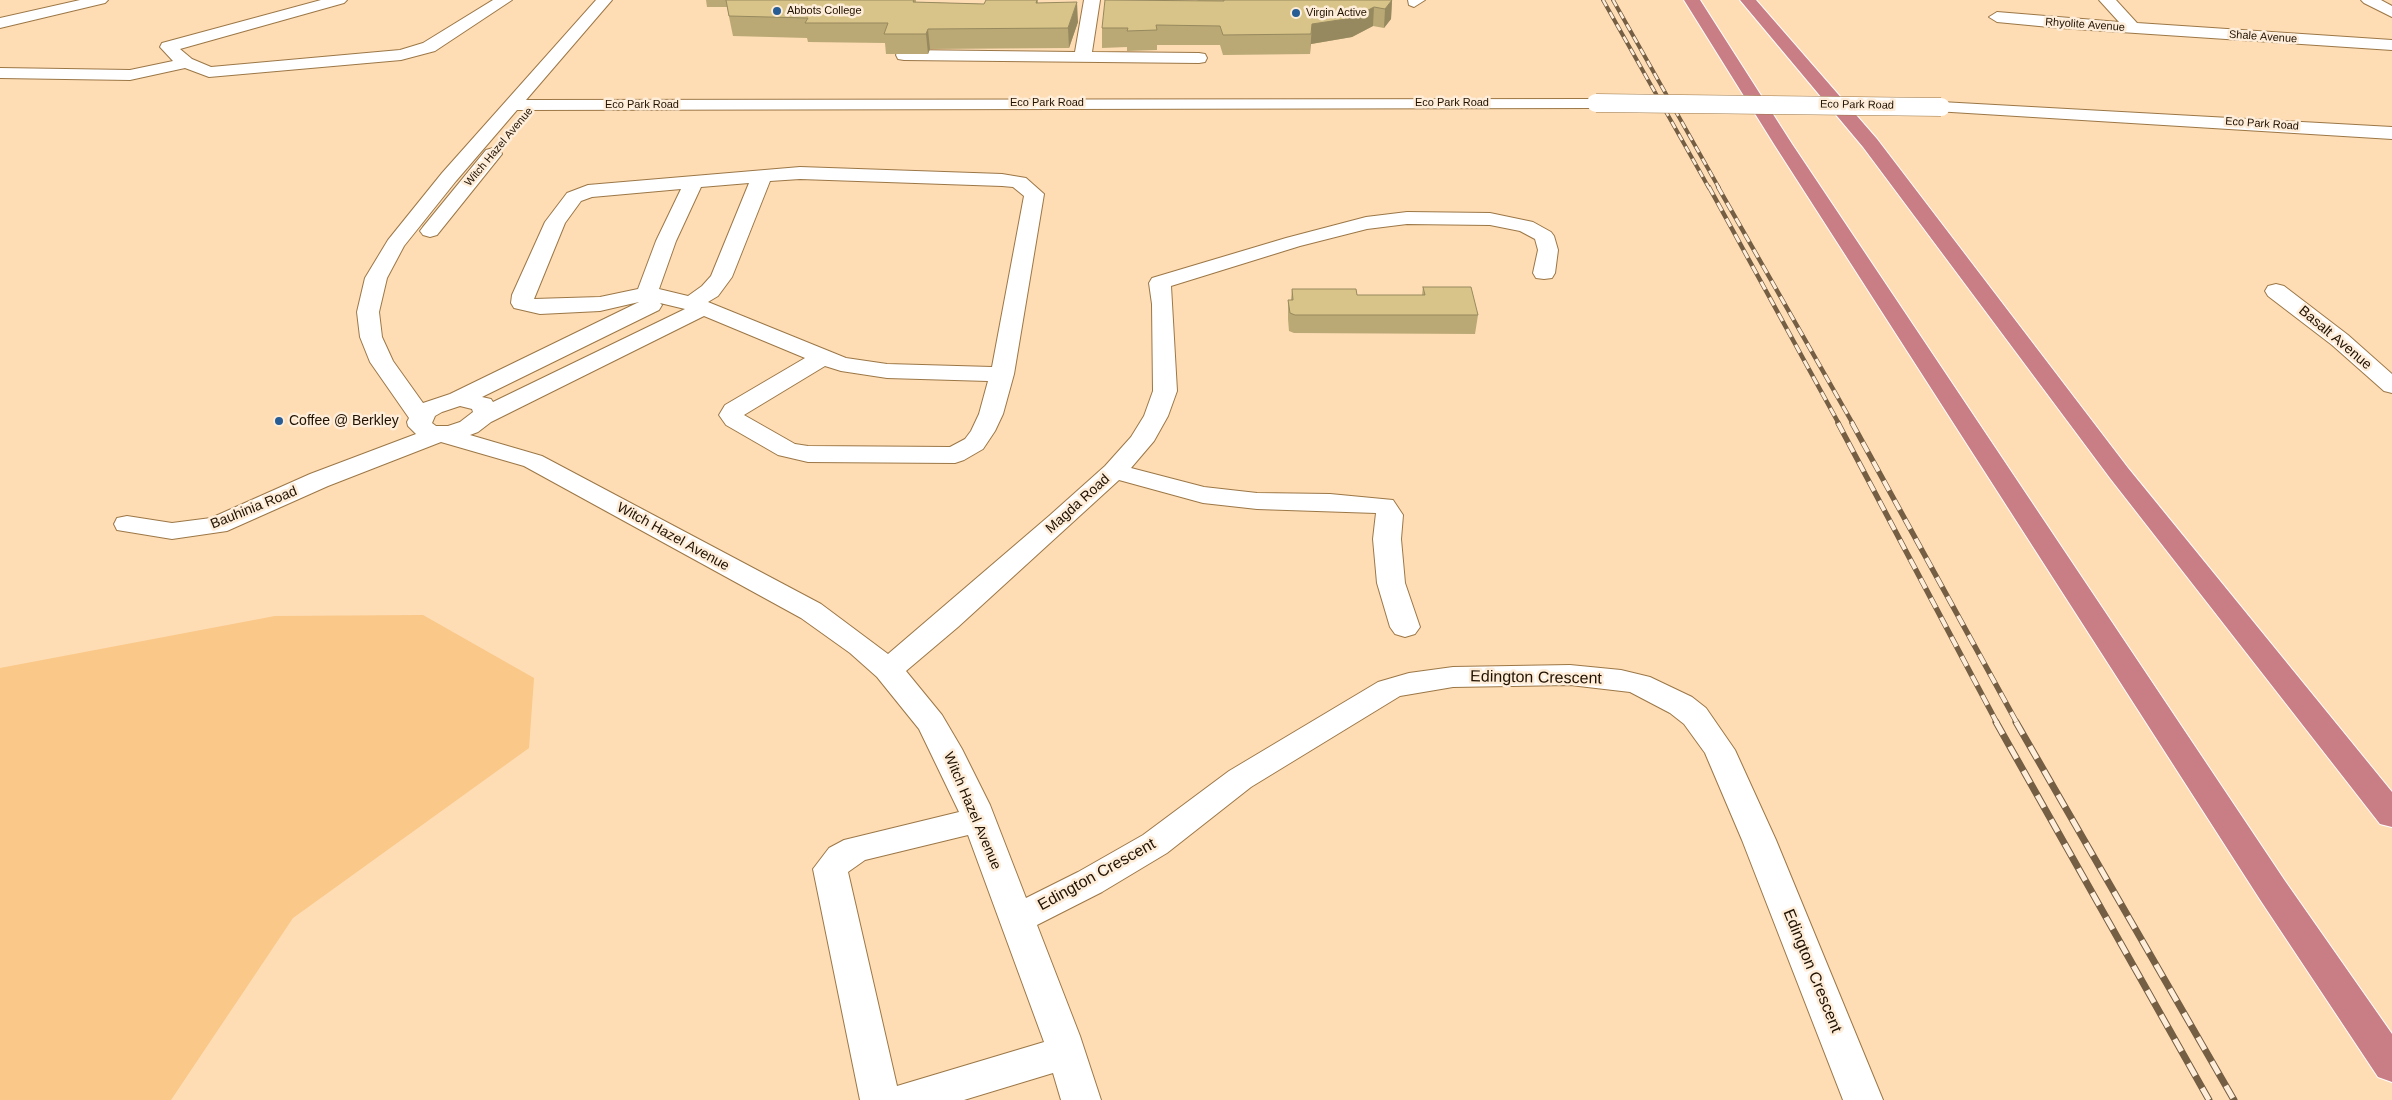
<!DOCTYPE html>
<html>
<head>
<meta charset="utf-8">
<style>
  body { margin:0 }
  canvas { display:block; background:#fedcb4 }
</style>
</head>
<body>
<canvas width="2392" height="1100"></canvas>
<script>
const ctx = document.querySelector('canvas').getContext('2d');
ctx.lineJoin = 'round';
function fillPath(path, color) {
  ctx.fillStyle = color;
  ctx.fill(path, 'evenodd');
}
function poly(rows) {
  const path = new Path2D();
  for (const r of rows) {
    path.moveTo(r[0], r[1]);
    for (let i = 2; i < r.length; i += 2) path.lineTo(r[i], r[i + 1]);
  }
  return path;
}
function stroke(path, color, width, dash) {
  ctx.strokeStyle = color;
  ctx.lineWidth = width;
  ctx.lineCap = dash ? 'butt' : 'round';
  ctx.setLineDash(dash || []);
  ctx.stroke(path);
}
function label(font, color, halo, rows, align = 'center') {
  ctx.font = font + ' Helvetica,sans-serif';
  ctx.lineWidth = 5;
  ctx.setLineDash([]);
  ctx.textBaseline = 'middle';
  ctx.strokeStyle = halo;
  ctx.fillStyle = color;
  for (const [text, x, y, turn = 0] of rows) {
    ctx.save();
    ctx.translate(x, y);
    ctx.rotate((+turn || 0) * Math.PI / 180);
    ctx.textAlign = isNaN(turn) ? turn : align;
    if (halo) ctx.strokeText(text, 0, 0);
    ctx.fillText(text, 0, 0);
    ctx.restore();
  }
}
fillPath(poly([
  [423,615,534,678,529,748,293,918,171,1100,0,1100,0,668,275,616]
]), '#fac888');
const minor = poly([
  [80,0,108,0,105,3,0,28,0,18,80,0],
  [321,0,347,0,344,3,180,49,192,59,211,67,400,50,423,43,493,0,512,0,435,51,401,60,209,77,185,68,130,80,0,78,0,68,130,70,173,61,160,47,162,43,321,0],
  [596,0,612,0,526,100,1602,99,1605,103,1602,107,1596,108,517,110,456,181,404,246,387,278,379,312,382,337,393,361,423,403,450,394,639,302,600,311,540,314,514,308,511,303,512,295,545,222,567,193,588,185,800,167,1002,174,1026,178,1044,194,1014,374,1003,414,995,431,983,449,964,460,955,463,808,462,778,455,726,425,719,415,725,405,805,358,704,316,491,422,478,432,470,435,542,456,821,604,888,654,1049,516,1105,466,1131,437,1144,416,1153,391,1152,304,1149,283,1152,278,1286,238,1366,217,1407,212,1490,213,1533,222,1551,232,1554,236,1558,250,1555,273,1552,278,1544,279,1536,278,1533,273,1538,250,1535,239,1520,231,1490,225,1407,224,1367,229,1300,246,1171,286,1177,391,1168,416,1154,441,1131,468,1204,487,1257,493,1330,494,1393,500,1403,515,1401,539,1405,583,1420,627,1415,634,1405,637,1395,634,1390,627,1377,583,1373,539,1376,513,1257,509,1203,503,1119,480,958,627,906,671,942,715,962,749,990,805,1026,898,1078,872,1143,835,1229,771,1378,682,1409,673,1453,667,1570,665,1621,670,1650,677,1692,697,1706,708,1735,750,1776,840,1883,1100,1843,1100,1742,840,1705,753,1684,724,1670,713,1630,692,1570,685,1453,687,1400,696,1251,787,1167,853,1102,892,1037,925,1080,1036,1101,1100,1061,1100,1053,1073,964,1100,860,1100,813,869,829,848,844,840,959,812,919,729,877,677,850,653,801,618,524,466,441,442,328,486,227,531,172,539,117,530,114,524,117,518,127,516,172,523,211,518,310,474,416,434,408,426,407,422,409,418,370,362,360,337,357,312,365,278,388,240,442,173,596,0],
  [800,179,1002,186,1013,187,1024,196,992,367,887,364,846,358,708,302,718,296,732,277,770,181,800,179],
  [749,183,711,276,702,286,688,296,659,289,676,241,701,187,749,183],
  [681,189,656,241,638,289,600,297,534,299,565,223,581,201,592,197,681,189],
  [660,303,685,309,493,402,491,399,482,397,659,310,662,305,660,303],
  [825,366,841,371,887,378,988,381,979,414,971,431,965,439,950,447,808,446,795,444,744,415,825,366],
  [460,406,472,409,473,412,460,422,448,426,436,426,432,423,435,416,442,412,460,406],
  [968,835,1044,1042,897,1086,848,872,865,860,968,835],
  [1084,0,1100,0,1092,52,1199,53,1205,54,1207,58,1205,62,1199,63,904,60,898,59,896,55,898,51,904,50,1075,52,1084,0],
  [1408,0,1425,0,1414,7,1409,5,1408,0],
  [2099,0,2116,0,2137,23,2392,40,2392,50,2060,28,1997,22,1989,17,1997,12,2119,22,2099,0],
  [2361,0,2381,0,2392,6,2392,17,2364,3,2361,0],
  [1941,102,2392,127,2392,139,1935,111,1932,107,1935,103,1941,102],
  [493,148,500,150,502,154,437,235,430,237,423,235,420,231,423,227,486,150,493,148],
  [2276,284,2284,286,2348,335,2392,374,2392,393,2384,391,2332,345,2268,296,2265,291,2268,286,2276,284]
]);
const highway = poly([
  [1684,0,1700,0,1792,144,2285,881,2392,1034,2392,1082,2378,1077,2261,901,1774,144,1684,0],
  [1740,0,1756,0,1877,139,2128,468,2392,792,2392,827,2380,824,2110,478,1863,147,1740,0]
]);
stroke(minor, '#9c7746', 2);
stroke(highway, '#fff', 2);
fillPath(minor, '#fff');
fillPath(highway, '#c97e86');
const railFar3 = poly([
  [1603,0,1709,188],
  [1613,0,1719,188]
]);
const railFar2 = poly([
  [1709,187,1839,424],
  [1718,187,1853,424]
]);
const railFar1 = poly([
  [1838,423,1997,723],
  [1852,423,2017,723]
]);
const rail = poly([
  [1996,722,2209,1100],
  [2016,722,2234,1100]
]);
stroke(railFar3, '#745e44', 4);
stroke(railFar2, '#745e44', 4.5);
stroke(railFar1, '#745e44', 5.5);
stroke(rail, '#745e44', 7);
stroke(railFar3, '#feedd9', 2.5, [7]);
stroke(railFar2, '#feedd9', 3, [9]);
stroke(railFar1, '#feedd9', 4, [11]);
stroke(rail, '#feedd9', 5, [14]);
const minorBridge = poly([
  [1596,103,1941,107]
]);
stroke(minorBridge, '#9c7746', 19, []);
stroke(minorBridge, '#fff', 18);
fillPath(poly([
  [706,0,916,0,916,2,984,4,986,0,1038,0,1038,3,1078,22,1069,48,930,49,928,54,886,54,885,43,808,42,807,38,733,36,727,7,707,7],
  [1196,0,1392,0,1391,19,1384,28,1373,26,1352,37,1311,44,1310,54,1223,55,1220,45,1157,45,1157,50,1127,51,1127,47,1102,48,1102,28,1199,1],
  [1423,287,1478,315,1475,334,1294,333,1289,331,1288,319,1288,300,1291,300,1292,289,1357,295,1422,295]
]), '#baa975');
fillPath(poly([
  [1392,0,1391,19,1384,28,1385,9],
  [1077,2,1078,22,1069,48,1068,28],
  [1374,7,1373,26,1352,37,1311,44,1310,54,1312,24],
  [928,29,930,49,928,54,926,34]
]), '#97895f');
const building = poly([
  [726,0,914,0,913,2,984,4,986,0,1037,0,1036,3,1077,2,1068,28,928,29,926,34,884,34,888,23,805,23,808,18,729,16,726,0],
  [1105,0,1224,1,1224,0,1392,0,1385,9,1374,7,1353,18,1312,24,1311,34,1223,35,1220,26,1156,25,1157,30,1127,31,1128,28,1102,28,1105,0],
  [1423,287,1471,287,1478,315,1295,315,1290,313,1288,300,1293,300,1292,289,1356,289,1357,295,1425,295,1423,287]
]);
fillPath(building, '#d8c488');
stroke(building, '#97895f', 1);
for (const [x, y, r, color] of [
  [777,11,5,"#275c94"],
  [1296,13,5,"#275c94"],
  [279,421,5,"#275c94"]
]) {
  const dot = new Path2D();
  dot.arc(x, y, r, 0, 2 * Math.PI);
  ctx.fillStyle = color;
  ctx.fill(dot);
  stroke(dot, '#feedd9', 2);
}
label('11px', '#201100', '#feedd9', [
  ["Abbots College",787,11],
  ["Virgin Active",1306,13]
], 'left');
label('11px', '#201100', '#feedd9', [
  ["Rhyolite Avenue",2085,25,4],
  ["Shale Avenue",2263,37,4],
  ["Eco Park Road",1047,103],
  ["Eco Park Road",1452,103],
  ["Eco Park Road",642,105],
  ["Eco Park Road",1857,105,1],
  ["Eco Park Road",2262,124,4],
  ["Witch Hazel Avenue",499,147,-50]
]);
label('14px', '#201100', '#feedd9', [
  ["Basalt Avenue",2335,338,40],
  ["Magda Road",1078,504,-42],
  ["Bauhinia Road",254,508,-22],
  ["Witch Hazel Avenue",673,537,29],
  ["Witch Hazel Avenue",972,811,67]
]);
label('14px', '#201100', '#feedd9', [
  ["Coffee @ Berkley",289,421]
], 'left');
label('16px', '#201100', '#feedd9', [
  ["Edington Crescent",1536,678,1],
  ["Edington Crescent",1097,875,-29],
  ["Edington Crescent",1812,971,68]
]);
</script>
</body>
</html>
